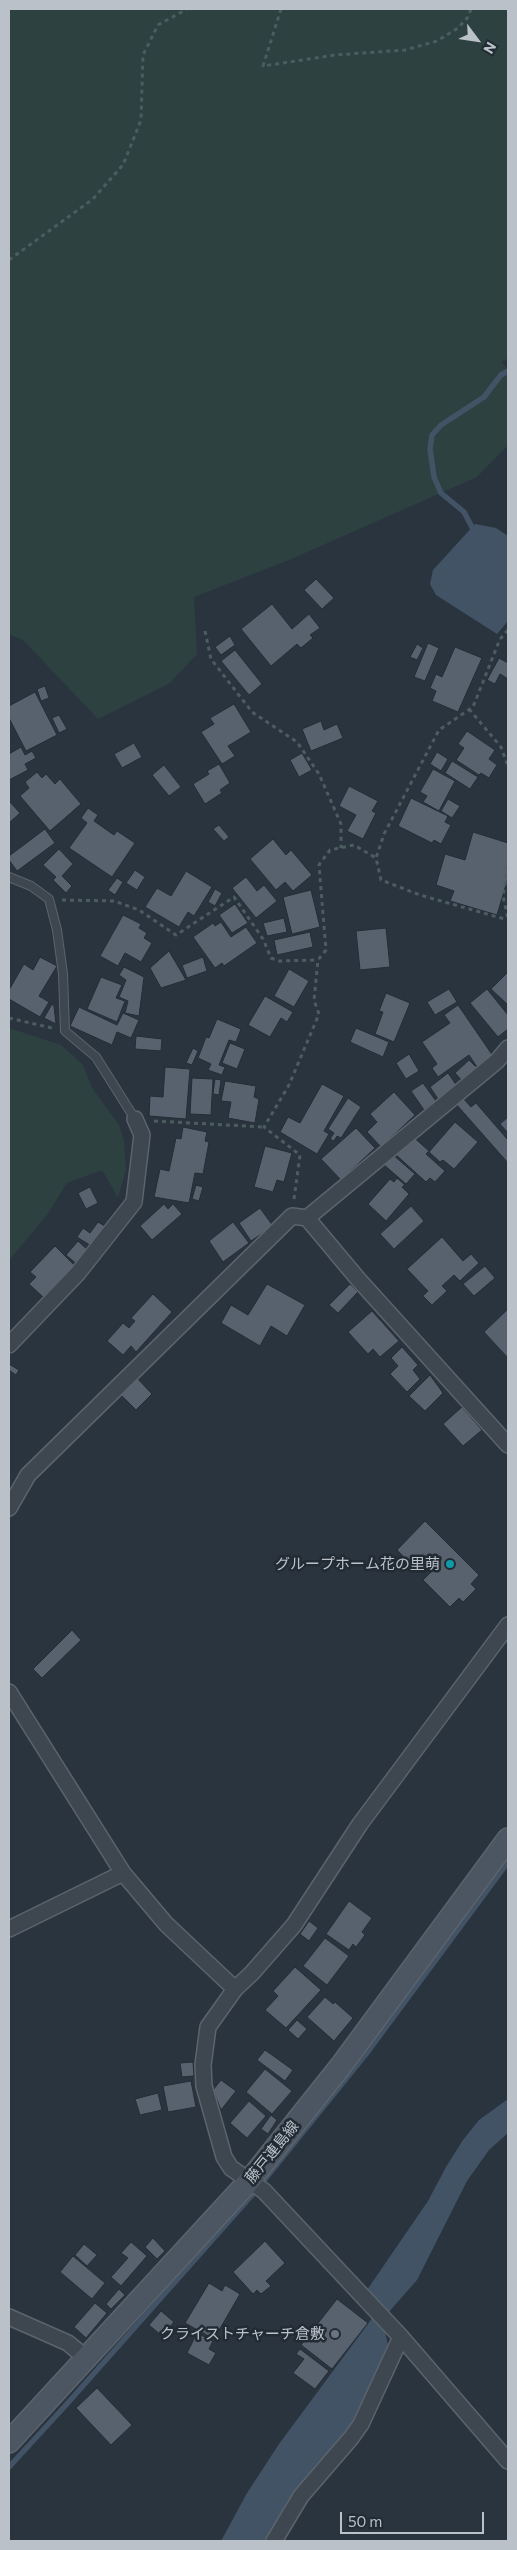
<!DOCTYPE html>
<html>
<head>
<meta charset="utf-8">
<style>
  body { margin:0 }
  #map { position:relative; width:517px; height:2550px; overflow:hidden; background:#2a343f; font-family:Commissioner,sans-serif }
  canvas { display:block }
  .frame { position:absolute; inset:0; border:10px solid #bac1c9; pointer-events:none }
  .north { position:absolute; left:452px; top:15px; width:50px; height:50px; -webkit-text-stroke:4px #222b34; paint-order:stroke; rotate:121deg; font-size:14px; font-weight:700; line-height:20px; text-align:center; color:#bac1c9 }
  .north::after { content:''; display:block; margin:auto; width:18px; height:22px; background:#bac1c9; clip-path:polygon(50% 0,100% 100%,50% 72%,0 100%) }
  .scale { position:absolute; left:340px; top:2512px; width:144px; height:22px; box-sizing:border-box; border:2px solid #bac1c9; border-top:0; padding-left:6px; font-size:15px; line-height:18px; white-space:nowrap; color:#bac1c9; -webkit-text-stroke:4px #222b34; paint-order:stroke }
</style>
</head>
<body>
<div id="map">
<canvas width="517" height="2550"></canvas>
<div class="frame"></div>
<div class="north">N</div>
<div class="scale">50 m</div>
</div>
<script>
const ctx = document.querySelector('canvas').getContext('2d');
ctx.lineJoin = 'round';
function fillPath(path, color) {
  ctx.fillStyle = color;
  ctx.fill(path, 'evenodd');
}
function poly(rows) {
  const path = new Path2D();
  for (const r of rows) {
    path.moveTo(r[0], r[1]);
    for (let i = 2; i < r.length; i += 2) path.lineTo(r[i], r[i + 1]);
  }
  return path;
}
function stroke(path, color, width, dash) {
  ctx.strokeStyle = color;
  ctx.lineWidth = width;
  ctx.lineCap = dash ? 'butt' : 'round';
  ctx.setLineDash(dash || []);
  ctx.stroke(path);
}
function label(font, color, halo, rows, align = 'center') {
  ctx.font = font + ' Commissioner,"Noto Sans JP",sans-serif';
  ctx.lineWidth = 5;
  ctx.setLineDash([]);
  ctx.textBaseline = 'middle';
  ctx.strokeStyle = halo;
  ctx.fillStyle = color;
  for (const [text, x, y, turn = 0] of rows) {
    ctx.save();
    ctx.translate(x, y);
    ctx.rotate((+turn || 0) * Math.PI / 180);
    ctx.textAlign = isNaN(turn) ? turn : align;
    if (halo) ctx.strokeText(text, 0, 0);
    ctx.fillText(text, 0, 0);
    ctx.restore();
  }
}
fillPath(poly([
  [9,9,508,9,508,358,502,362,508,371,508,445,477,477,289,560,194,597,197,654,170,683,98,719,23,640,9,634],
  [9,1028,61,1045,83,1065,92,1088,119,1125,124,1141,126,1170,118,1198,102,1170,67,1183,47,1215,9,1260]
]), '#2d4141');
fillPath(poly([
  [475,524,496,528,508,536,508,621,497,634,436,595,430,584,433,570],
  [508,2099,508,2133,489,2150,467,2181,417,2280,388,2313,367,2290,428,2201,446,2167,463,2140,479,2120],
  [373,2317,384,2328,389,2349,349,2432,288,2500,265,2541,221,2541,247,2493,279,2444]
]), '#425366');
stroke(poly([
  [475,533,464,512,441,493,434,477,430,449,432,435,441,425,484,397,501,375,508,371],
  [9,2467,66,2405,253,2194,366,2054,508,1862]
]), '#425366', 5.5);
const building = poly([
  [316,579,334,598,322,609,304,590,316,579],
  [272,604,292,629,309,614,320,628,310,635,313,638,301,648,297,644,271,666,241,629,272,604],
  [230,636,235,645,221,655,215,647,230,636],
  [428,643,439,648,425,681,414,677,428,643],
  [417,644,423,648,417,660,410,657,417,644],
  [455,647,482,658,458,712,432,701,436,691,430,688,436,674,442,677,455,647],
  [235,650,262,684,249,695,221,661,235,650],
  [499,658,508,663,508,679,500,674,495,684,487,680,499,658],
  [45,686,49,698,41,701,37,689,45,686],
  [35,692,57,735,26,751,9,718,9,706,35,692],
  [234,704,251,732,228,746,235,756,222,764,201,732,214,724,210,718,234,704],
  [59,715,67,729,59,733,52,718,59,715],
  [321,721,324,730,337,724,343,738,311,751,302,729,321,721],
  [467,731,495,750,489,759,497,765,489,778,481,773,479,775,456,760,464,748,458,744,467,731],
  [134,743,142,757,122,768,114,754,134,743],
  [21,747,25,755,32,751,36,758,25,764,28,770,9,780,9,754,21,747],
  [437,752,448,759,441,771,430,764,437,752],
  [302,753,312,770,299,777,290,760,302,753],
  [452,761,478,777,470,789,445,773,452,761],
  [219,764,230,783,220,790,222,793,205,804,193,784,209,774,207,771,219,764],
  [164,765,181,787,169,796,152,775,164,765],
  [433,769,455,781,439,811,423,802,427,796,420,792,433,769],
  [37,772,42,778,46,774,55,784,60,779,81,804,50,831,20,796,29,788,25,782,37,772],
  [349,786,378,801,372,811,376,813,363,839,347,831,356,815,339,806,349,786],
  [411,798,448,816,445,822,451,825,441,844,434,840,432,843,398,826,411,798],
  [448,799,460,806,452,818,441,811,448,799],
  [9,801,20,813,9,823,9,801],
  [88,808,98,815,94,821,114,835,117,831,135,843,112,877,69,848,87,823,81,818,88,808],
  [219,825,229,837,224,841,213,829,219,825],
  [45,829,55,843,17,871,9,860,9,856,45,829],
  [473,832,508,843,508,878,497,915,450,901,454,891,436,885,445,854,465,860,473,832],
  [273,839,286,855,291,850,312,875,293,891,285,882,276,890,250,859,273,839],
  [59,849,73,864,62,876,72,886,66,893,53,880,56,877,43,865,59,849],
  [135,870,145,877,137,890,126,883,135,870],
  [186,871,212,887,194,916,188,912,179,927,145,907,157,888,171,896,186,871],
  [246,877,257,891,264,885,277,901,256,918,232,888,246,877],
  [117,878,123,882,115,895,108,890,117,878],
  [215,889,222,893,215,906,208,902,215,889],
  [311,890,320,927,292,934,283,897,311,890],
  [235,904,248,923,232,933,219,915,235,904],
  [123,915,141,924,139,928,147,933,144,938,152,943,141,962,125,953,118,966,100,956,123,915],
  [284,918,287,932,267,936,263,923,284,918],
  [221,922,231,937,246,927,257,943,224,966,222,963,215,968,193,937,213,923,215,926,221,922],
  [386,928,390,967,360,970,356,931,386,928],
  [310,932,313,947,277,955,274,940,310,932],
  [169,951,186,980,161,988,150,968,169,951],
  [40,957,57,966,39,996,49,1002,40,1017,9,999,9,990,24,964,33,970,40,957],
  [203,957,207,971,187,978,182,965,203,957],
  [124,967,144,977,139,1016,125,1013,128,1001,119,997,126,980,119,975,124,967],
  [289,969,309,981,294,1007,274,996,289,969],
  [508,972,508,1005,491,989,508,972],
  [101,977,122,985,116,998,125,1001,117,1022,87,1009,101,977],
  [449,989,457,1002,435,1015,427,1002,449,989],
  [487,989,508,1015,508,1029,498,1037,470,1003,487,989],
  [386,993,410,1003,394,1042,375,1034,383,1012,379,1011,386,993],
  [265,996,293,1012,287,1022,281,1018,270,1037,248,1025,265,996],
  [52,1004,54,1006,56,1024,44,1018,52,1004],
  [458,1005,493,1056,477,1067,469,1055,438,1077,432,1068,437,1064,422,1042,450,1023,444,1015,458,1005],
  [79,1007,117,1025,123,1013,139,1020,131,1038,117,1032,112,1045,70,1026,79,1007],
  [217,1019,241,1029,236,1042,229,1040,219,1065,225,1067,222,1075,208,1070,211,1064,198,1058,206,1037,209,1038,217,1019],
  [356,1028,389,1042,383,1057,350,1042,356,1028],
  [136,1036,162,1039,161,1051,135,1049,136,1036],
  [230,1043,245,1049,237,1069,222,1063,230,1043],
  [193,1048,198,1051,192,1065,186,1063,193,1048],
  [409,1054,419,1071,406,1079,396,1063,409,1054],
  [469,1060,478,1069,464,1083,455,1073,469,1060],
  [165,1067,190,1069,186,1119,149,1116,150,1096,163,1097,165,1067],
  [448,1073,459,1089,440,1102,430,1087,448,1073],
  [192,1078,213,1079,211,1115,190,1114,192,1078],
  [215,1079,221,1080,219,1095,213,1094,215,1079],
  [225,1081,256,1086,254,1097,259,1099,255,1123,228,1118,231,1102,221,1101,225,1081],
  [423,1083,436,1101,424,1110,411,1091,423,1083],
  [322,1084,344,1096,324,1131,329,1134,317,1154,280,1132,288,1117,300,1123,322,1084],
  [394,1092,415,1115,381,1147,367,1132,377,1122,370,1114,394,1092],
  [348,1098,361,1107,341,1138,337,1136,334,1141,330,1139,334,1133,328,1129,348,1098],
  [463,1098,471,1107,476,1103,508,1140,508,1163,456,1104,463,1098],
  [508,1117,508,1133,500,1124,508,1117],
  [455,1122,478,1142,454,1169,443,1160,440,1162,429,1152,455,1122],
  [183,1127,207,1132,205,1141,209,1142,203,1174,195,1173,189,1203,154,1197,160,1169,169,1171,176,1138,181,1139,183,1127],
  [356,1128,375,1148,341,1180,321,1159,356,1128],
  [410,1134,429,1151,426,1154,445,1171,435,1182,430,1178,426,1182,394,1153,410,1134],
  [265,1146,292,1153,284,1182,277,1180,273,1192,254,1187,265,1146],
  [392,1154,415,1174,406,1184,383,1164,392,1154],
  [397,1178,405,1185,402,1187,409,1194,386,1221,368,1204,390,1179,394,1182,397,1178],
  [196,1185,203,1187,199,1201,192,1199,196,1185],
  [90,1187,98,1203,86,1209,78,1193,90,1187],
  [164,1204,168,1209,173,1204,182,1214,152,1240,140,1226,164,1204],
  [411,1206,424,1221,394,1249,380,1234,411,1206],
  [260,1208,273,1226,251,1241,239,1223,260,1208],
  [98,1222,108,1228,96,1249,77,1237,83,1228,90,1233,98,1222],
  [233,1222,249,1243,223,1262,209,1241,233,1222],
  [442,1237,463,1261,471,1254,479,1263,460,1281,454,1275,442,1286,447,1291,432,1305,423,1296,428,1291,407,1269,442,1237],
  [78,1241,90,1252,78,1265,66,1255,78,1241],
  [55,1246,75,1266,44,1298,29,1284,36,1277,30,1272,55,1246],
  [485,1266,495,1278,474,1296,463,1284,485,1266],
  [267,1284,305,1305,287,1336,271,1326,260,1346,221,1323,231,1305,248,1315,267,1284],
  [350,1284,358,1292,338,1313,329,1305,350,1284],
  [153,1294,172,1312,136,1352,131,1346,123,1355,107,1341,123,1323,129,1328,135,1321,131,1318,153,1294],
  [508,1309,508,1358,484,1332,508,1309],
  [372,1311,399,1341,380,1357,373,1349,368,1354,348,1332,372,1311],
  [402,1347,418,1365,413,1370,420,1379,407,1392,390,1374,398,1366,391,1358,402,1347],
  [9,1364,19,1370,16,1375,9,1370,9,1364],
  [430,1375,443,1393,425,1411,409,1396,430,1375],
  [136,1377,152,1394,136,1410,119,1393,136,1377],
  [462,1407,482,1430,463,1446,443,1424,462,1407],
  [425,1521,479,1575,471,1584,476,1589,463,1602,459,1598,450,1607,423,1580,435,1568,427,1560,418,1571,397,1550,425,1521],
  [72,1630,81,1640,42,1678,33,1669,72,1630],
  [349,1901,372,1918,362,1932,365,1935,356,1947,353,1944,349,1950,326,1934,349,1901],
  [309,1921,318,1928,309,1941,300,1934,309,1921],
  [325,1938,349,1956,327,1985,303,1966,325,1938],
  [295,1967,321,1990,286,2028,265,2010,278,1996,273,1991,295,1967],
  [325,1997,333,2004,335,2002,353,2018,334,2041,307,2017,325,1997],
  [297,2020,307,2029,298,2039,288,2030,297,2020],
  [265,2050,293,2070,285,2081,257,2060,265,2050],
  [193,2062,194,2076,182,2077,180,2063,193,2062],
  [265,2069,292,2091,272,2114,246,2092,265,2069],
  [221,2080,236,2091,221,2110,213,2090,221,2080],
  [191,2081,196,2107,168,2112,163,2086,191,2081],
  [158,2093,162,2110,140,2115,135,2099,158,2093],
  [249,2101,266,2116,247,2138,230,2123,249,2101],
  [271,2115,277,2120,268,2134,261,2129,271,2115],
  [153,2238,165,2251,157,2259,145,2247,153,2238],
  [265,2241,285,2263,266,2281,271,2286,261,2294,257,2290,253,2294,233,2272,265,2241],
  [131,2242,147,2256,121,2286,111,2277,128,2258,121,2253,131,2242],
  [84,2244,97,2255,87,2266,75,2255,84,2244],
  [73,2256,105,2283,92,2299,60,2272,73,2256],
  [209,2283,222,2291,225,2285,240,2294,214,2339,185,2323,209,2283],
  [119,2289,125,2295,111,2309,106,2304,119,2289],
  [337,2299,368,2323,332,2369,301,2345,337,2299],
  [95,2303,107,2313,86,2338,74,2327,95,2303],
  [161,2311,174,2322,162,2336,149,2325,161,2311],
  [197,2333,213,2341,209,2349,216,2353,209,2365,187,2353,197,2333],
  [300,2349,329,2371,315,2389,293,2373,304,2359,296,2354,300,2349],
  [97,2388,132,2425,111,2445,76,2408,97,2388]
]);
fillPath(building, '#58626e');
stroke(building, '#242d36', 1);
const service = poly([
  [9,877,31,886,49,899,57,930,63,974,65,1031,96,1057,135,1119]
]);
const minor = poly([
  [307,1218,497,1061,508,1048],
  [9,1345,78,1273,134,1202,142,1135,135,1119],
  [9,1508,28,1475,292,1216,307,1218,358,1279,508,1445],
  [508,1625,360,1824,294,1925,252,1973,235,1989,208,2027,203,2065,204,2086,224,2157,231,2168,264,2191,401,2337,508,2461],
  [9,1692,123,1873,166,1924,235,1989],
  [9,1929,123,1873],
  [9,2317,68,2343,86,2358],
  [274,2541,301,2496,351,2438,361,2424,401,2337]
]);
const secondary = poly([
  [9,2442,250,2180,340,2067,508,1839]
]);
stroke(service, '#5b646c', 10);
stroke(minor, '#5b646c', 18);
stroke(secondary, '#5b646c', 24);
stroke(poly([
  [281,9,263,66,335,55,405,50,437,41,458,28,468,17,471,9],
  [9,260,93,199,123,165,141,120,143,55,158,25,187,9],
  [508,630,500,639,473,707,439,730,384,834,376,858,381,880,420,895,508,920],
  [205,631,211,659,252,712,297,742,319,774,341,824,341,848],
  [469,709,501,747,508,766],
  [508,866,503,896,508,919],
  [62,900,114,901,139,910,176,935,234,897,263,939,271,958,279,961,318,960],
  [9,1018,52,1028],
  [154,1121,264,1127],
  [294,1199,300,1155,264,1127,289,1085,319,1014,314,1000,318,960,326,950,319,865,330,850,354,845,376,858]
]), '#4c5d5f', 3, [4, 4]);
stroke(service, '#3e464f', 8);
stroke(minor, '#3e464f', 15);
stroke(secondary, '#4c5562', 21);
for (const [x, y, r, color] of [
  [450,1564,5,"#0f9aa8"],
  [335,2334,5,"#6b7280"]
]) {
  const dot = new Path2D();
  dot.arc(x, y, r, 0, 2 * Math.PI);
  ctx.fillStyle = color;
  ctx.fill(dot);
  stroke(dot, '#222b34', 2);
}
label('15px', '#bac1c9', '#222b34', [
  ["グループホーム花の里萌",440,1564],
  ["クライストチャーチ倉敷",325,2334]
], 'right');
label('15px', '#bac1c9', '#222b34', [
  ["藤戸連島線",272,2152,-51]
]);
</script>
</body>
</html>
